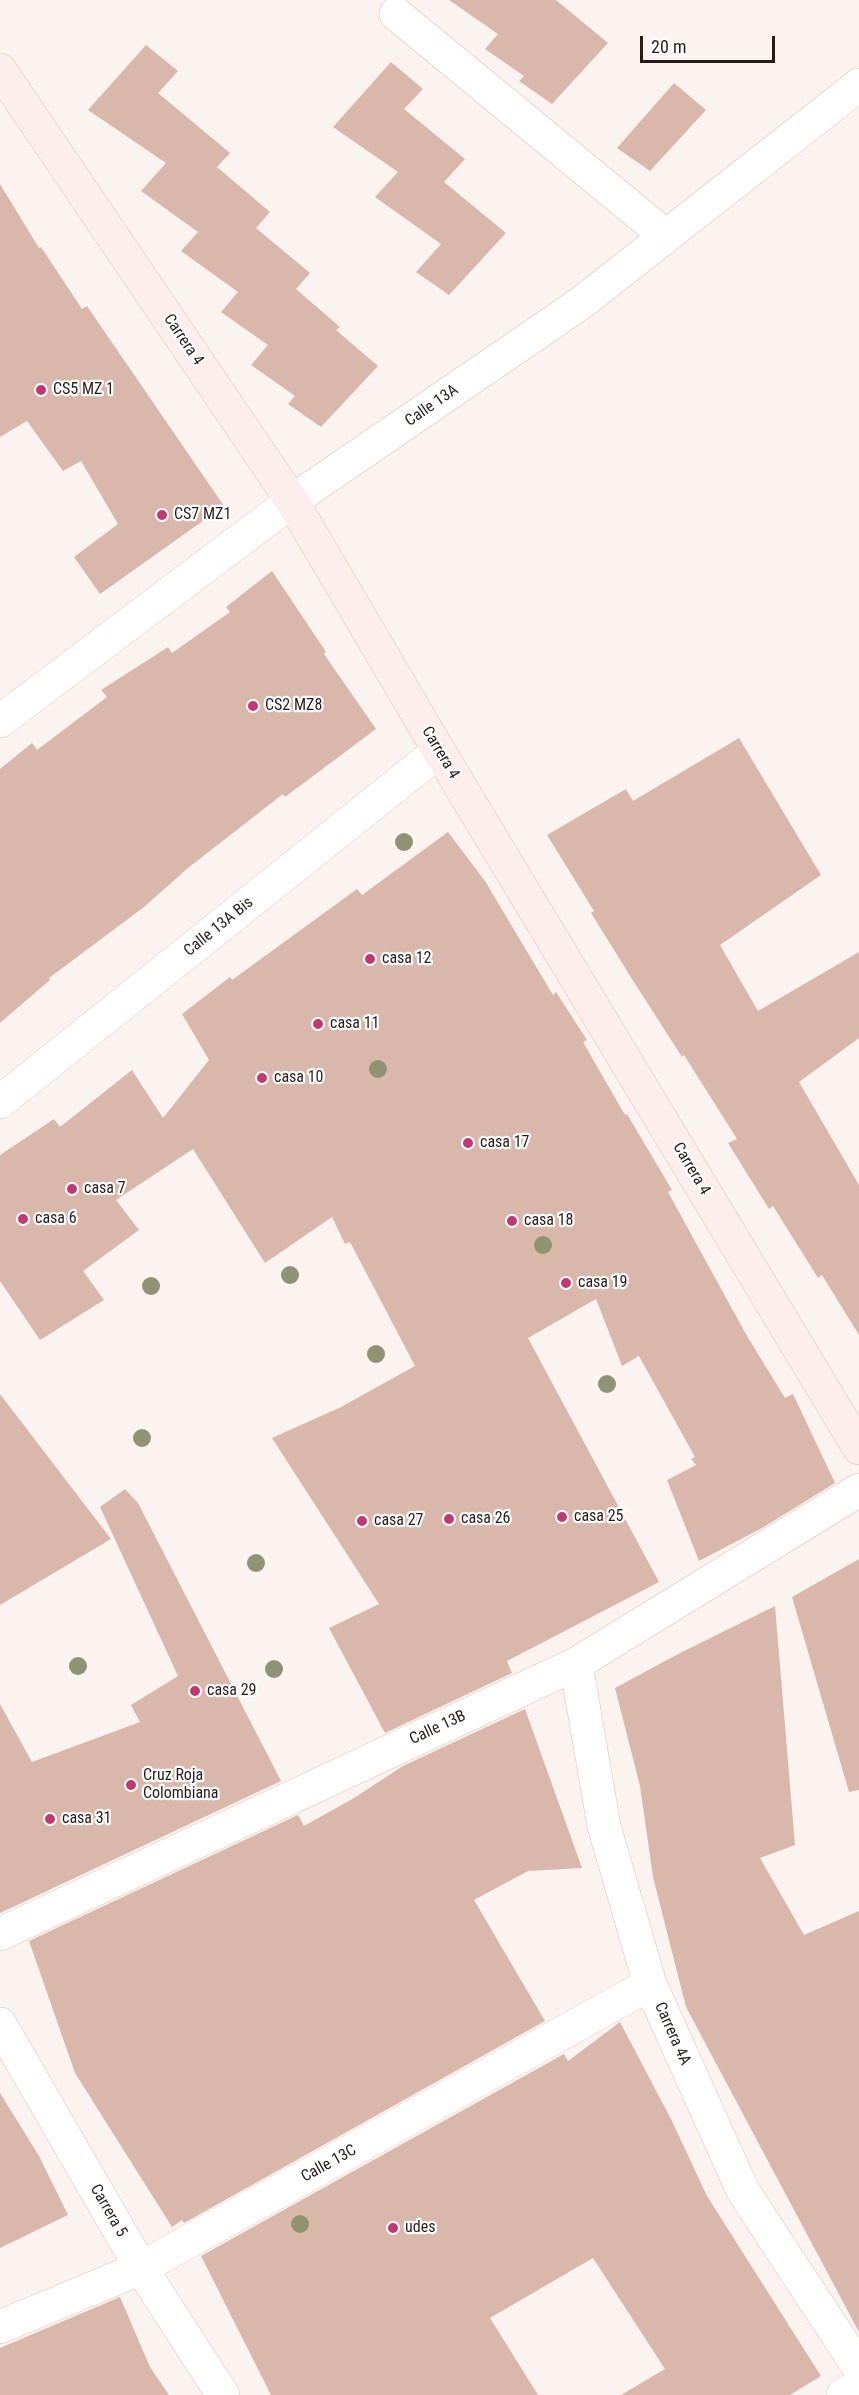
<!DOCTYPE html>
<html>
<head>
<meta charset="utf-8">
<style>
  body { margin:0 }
  #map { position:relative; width:859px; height:2395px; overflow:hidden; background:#faf3f0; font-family:"Roboto Condensed",sans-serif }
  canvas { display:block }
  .scale { position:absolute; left:640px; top:36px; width:135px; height:27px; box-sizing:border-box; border:3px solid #291c18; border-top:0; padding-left:8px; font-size:18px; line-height:21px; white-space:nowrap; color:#291c18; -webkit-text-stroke:4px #fff; paint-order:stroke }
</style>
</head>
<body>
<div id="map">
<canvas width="859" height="2395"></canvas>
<div class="scale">20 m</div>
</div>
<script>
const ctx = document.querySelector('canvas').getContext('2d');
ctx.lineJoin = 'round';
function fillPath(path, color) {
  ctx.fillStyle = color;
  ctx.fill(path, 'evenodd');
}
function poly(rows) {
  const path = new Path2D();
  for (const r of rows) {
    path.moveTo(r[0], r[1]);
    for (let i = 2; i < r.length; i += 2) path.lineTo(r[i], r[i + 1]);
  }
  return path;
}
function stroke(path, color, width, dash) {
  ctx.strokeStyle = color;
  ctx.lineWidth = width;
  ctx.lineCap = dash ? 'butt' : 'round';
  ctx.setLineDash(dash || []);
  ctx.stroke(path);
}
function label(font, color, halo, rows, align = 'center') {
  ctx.font = font + ' "Roboto Condensed",sans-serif';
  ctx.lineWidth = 4.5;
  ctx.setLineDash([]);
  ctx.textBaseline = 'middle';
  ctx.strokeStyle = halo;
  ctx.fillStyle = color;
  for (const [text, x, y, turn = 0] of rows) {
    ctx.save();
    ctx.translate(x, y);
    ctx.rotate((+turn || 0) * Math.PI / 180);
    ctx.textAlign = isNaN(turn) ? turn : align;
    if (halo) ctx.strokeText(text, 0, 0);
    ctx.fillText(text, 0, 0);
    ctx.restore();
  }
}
fillPath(poly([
  [449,0,556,0,608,43,552,104,519,81,524,76,485,49,498,34],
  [146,45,178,71,158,93,230,153,217,167,270,212,256,228,310,273,296,289,340,327,336,330,378,366,321,427,288,404,295,396,251,365,268,345,221,312,238,292,181,251,198,232,141,191,166,163,88,110],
  [391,62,423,89,404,109,465,159,444,182,506,233,449,295,416,272,441,244,375,197,398,172,333,127],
  [674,83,706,110,650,171,617,148],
  [0,184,39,248,41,247,82,309,87,306,224,506,100,594,74,557,118,524,81,461,63,471,27,421,0,437],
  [272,571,326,652,324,654,376,729,285,797,283,794,188,868,144,907,49,978,50,980,0,1023,0,769,32,743,37,750,107,697,101,690,168,647,172,653,230,612,226,607],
  [739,738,821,875,720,945,758,1011,859,952,859,1038,799,1082,859,1185,859,1335,822,1275,818,1278,773,1206,769,1209,728,1143,737,1139,684,1055,682,1057,632,979,591,913,594,911,547,835,626,789,633,801],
  [448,832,485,881,553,995,556,992,587,1040,583,1042,625,1115,627,1114,672,1190,668,1192,747,1336,785,1398,793,1394,835,1483,762,1528,699,1561,667,1480,696,1465,691,1459,695,1457,639,1356,622,1366,596,1299,528,1338,659,1582,507,1661,512,1673,385,1733,329,1628,379,1604,272,1438,341,1407,415,1366,350,1242,345,1244,332,1217,265,1263,193,1149,116,1200,139,1230,83,1271,104,1300,40,1340,0,1281,0,1155,54,1119,60,1127,132,1070,163,1118,209,1060,182,1014,230,977,232,980,357,889,362,895],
  [0,1394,111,1539,0,1605],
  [125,1489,138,1503,281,1781,0,1913,0,1704,32,1762,140,1722,131,1705,178,1676,100,1507],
  [859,1559,859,1790,849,1792,792,1597],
  [775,1606,795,1845,760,1858,804,1935,859,1911,859,2332,686,2007,653,1877,640,1786,615,1688,680,1653],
  [525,1709,582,1868,528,1871,474,1900,545,2021,184,2223,182,2220,172,2227,75,2073,29,1941,298,1815,304,1826,354,1798,403,1766],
  [620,2022,672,2121,707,2196,821,2376,790,2395,621,2395,665,2369,593,2258,490,2318,538,2395,271,2395,201,2256,564,2054,568,2061],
  [0,2093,39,2156,68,2215,0,2248],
  [120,2297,150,2367,169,2395,0,2395,0,2348]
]), '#d9b7ab');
const minor = poly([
  [396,14,666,236],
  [0,721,292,501,581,303,859,85],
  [0,1102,439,751],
  [576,1664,604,1826,650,1984,743,2191,859,2368],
  [0,1934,576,1664,859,1490],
  [0,2024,141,2268,223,2395],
  [0,2327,141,2268,650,1984],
  [843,2395,859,2386]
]);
const secondary = poly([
  [0,70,292,501,439,751,859,1448]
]);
stroke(minor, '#e1bfb2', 34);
stroke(secondary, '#e1bfb2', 34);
stroke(minor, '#fff', 33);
stroke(secondary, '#fceeec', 33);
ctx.fillStyle = '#909373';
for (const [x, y] of [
  [404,842],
  [378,1069],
  [543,1245],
  [290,1275],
  [151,1286],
  [376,1354],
  [607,1384],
  [142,1438],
  [256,1563],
  [78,1666],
  [274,1669],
  [300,2224]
]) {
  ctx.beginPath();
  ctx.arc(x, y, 9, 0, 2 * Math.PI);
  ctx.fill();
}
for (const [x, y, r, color] of [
  [41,390,6,"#c13873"],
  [162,515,6,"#c13873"],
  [253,706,6,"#c13873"],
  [370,959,6,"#c13873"],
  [318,1024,6,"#c13873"],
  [262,1078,6,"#c13873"],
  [468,1143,6,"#c13873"],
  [72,1189,6,"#c13873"],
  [23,1219,6,"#c13873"],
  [512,1221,6,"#c13873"],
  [566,1283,6,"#c13873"],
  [562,1517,6,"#c13873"],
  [449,1519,6,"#c13873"],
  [362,1521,6,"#c13873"],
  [195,1691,6,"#c13873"],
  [131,1785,6,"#c13873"],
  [50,1819,6,"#c13873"],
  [393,2228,6,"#c13873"]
]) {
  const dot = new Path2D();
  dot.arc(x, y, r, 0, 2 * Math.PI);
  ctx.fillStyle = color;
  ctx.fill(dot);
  stroke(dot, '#fff', 2);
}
label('16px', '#291c18', '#fff', [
  ["Carrera 4",183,340,56],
  ["Calle 13A",432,406,-35],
  ["Carrera 4",440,753,59],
  ["Calle 13A Bis",219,927,-39],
  ["Carrera 4",691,1169,59],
  ["Calle 13B",438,1728,-25],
  ["Carrera 4A",672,2034,66],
  ["Calle 13C",329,2164,-29],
  ["Carrera 5",108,2211,60]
]);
label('16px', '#291c18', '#fff', [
  ["CS5 MZ 1",53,390],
  ["CS7 MZ1",174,515],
  ["CS2 MZ8",265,706],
  ["casa 12",382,959],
  ["casa 11",330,1024],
  ["casa 10",274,1078],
  ["casa 17",480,1143],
  ["casa 7",84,1189],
  ["casa 6",35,1219],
  ["casa 18",524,1221],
  ["casa 19",578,1283],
  ["casa 25",574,1517],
  ["casa 26",461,1519],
  ["casa 27",374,1521],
  ["casa 29",207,1691],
  ["Cruz Roja",143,1776],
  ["Colombiana",143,1794],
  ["casa 31",62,1819],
  ["udes",405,2228]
], 'left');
</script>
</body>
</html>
